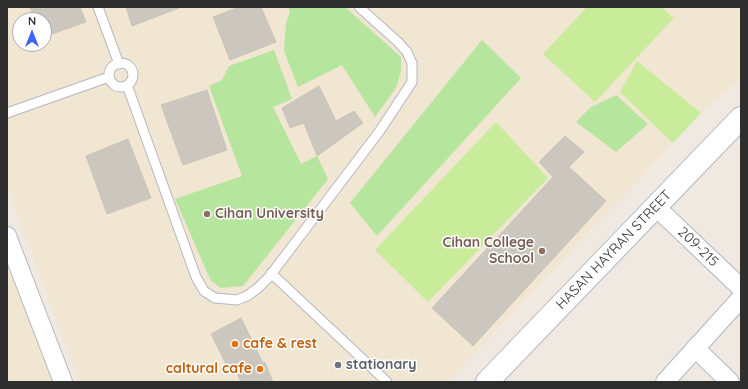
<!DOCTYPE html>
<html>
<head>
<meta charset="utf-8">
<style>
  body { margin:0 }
  #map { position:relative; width:748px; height:389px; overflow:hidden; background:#efe9e1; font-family:Quicksand,sans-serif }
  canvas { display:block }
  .frame { position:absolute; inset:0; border:8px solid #2e2e2e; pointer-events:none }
  .north { position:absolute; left:12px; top:12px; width:40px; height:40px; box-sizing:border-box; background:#fff; border:1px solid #ababab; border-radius:50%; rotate:0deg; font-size:11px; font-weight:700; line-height:16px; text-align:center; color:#2e2e2e }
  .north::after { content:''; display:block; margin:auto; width:14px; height:18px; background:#4264fb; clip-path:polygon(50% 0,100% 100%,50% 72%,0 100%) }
</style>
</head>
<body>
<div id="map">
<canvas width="748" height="389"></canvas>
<div class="frame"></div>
<div class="north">N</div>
</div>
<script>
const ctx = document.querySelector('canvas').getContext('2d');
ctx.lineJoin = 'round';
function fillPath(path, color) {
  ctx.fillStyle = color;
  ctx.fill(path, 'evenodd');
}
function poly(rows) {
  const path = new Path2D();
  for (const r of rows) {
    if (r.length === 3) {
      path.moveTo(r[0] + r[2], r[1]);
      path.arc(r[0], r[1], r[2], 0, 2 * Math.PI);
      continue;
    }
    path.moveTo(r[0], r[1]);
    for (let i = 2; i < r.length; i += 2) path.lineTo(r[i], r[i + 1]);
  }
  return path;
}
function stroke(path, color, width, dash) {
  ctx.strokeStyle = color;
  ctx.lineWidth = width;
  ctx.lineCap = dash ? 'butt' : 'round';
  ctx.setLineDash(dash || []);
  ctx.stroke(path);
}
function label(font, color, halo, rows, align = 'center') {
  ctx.font = font + ' Quicksand,sans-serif';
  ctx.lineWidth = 3;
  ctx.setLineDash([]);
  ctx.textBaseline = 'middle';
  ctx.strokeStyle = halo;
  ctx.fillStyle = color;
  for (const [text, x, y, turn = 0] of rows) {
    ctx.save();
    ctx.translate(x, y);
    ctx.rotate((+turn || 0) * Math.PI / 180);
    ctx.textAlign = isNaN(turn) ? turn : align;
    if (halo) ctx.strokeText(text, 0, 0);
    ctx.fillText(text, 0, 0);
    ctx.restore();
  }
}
fillPath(poly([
  [7,7,741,7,741,78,701,113,448,382,79,382,7,187],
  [20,20,44,20,44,44,20,44],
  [7,252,57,382,7,382]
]), '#f0e6d1');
fillPath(poly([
  [288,7,345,7,401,57,401,71,396,88,375,117,342,65,298,87,284,51,286,23,290,12],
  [482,40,521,78,377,236,350,203],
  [274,50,292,99,273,107,301,164,317,156,328,179,243,286,221,288,211,281,175,199,242,176,209,86,222,80,229,66],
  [616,95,648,124,616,152,576,122,591,107]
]), '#b6e59e');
fillPath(poly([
  [587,7,661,7,674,18,595,102,543,54],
  [637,61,701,113,673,143,620,92],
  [496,122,548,178,428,302,375,250]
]), '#c9ec9a');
const building = poly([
  [30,7,80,7,86,22,44,37,44,20,35,20,30,7],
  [126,7,179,7,179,8,132,26,126,7],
  [239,7,261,7,276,42,230,60,213,17,239,7],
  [319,86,336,121,354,111,363,123,317,156,304,123,290,128,282,108,319,86],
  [207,90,227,150,183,165,161,105,207,90],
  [565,136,584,152,569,167,606,201,473,346,432,308,553,177,539,162,565,136],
  [128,139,151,198,107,214,86,156,128,139],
  [241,318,263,363,265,362,273,382,241,382,233,365,228,368,211,334,241,318]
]);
fillPath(building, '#cbc7bf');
stroke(building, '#cbc5ba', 1);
const service = poly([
  [98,7,119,64],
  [121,75,12],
  [127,85,196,277,204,291,215,298,237,300,247,296,258,288,269,277,379,132,412,82,412,63,407,52,398,42,359,7],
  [7,113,109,77],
  [271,273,387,382]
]);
const minor = poly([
  [655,206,741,288],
  [7,236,63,382],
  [695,348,730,382],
  [665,382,741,298]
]);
const tertiary = poly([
  [487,382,741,118]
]);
stroke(service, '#b4b7c1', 11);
stroke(minor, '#b4b7c1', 20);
stroke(tertiary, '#b4b7c1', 24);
stroke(service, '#fff', 9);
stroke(minor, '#fff', 18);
stroke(tertiary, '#fff', 22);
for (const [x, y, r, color] of [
  [207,214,4,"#8d6e63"],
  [542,251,4,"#8d6e63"],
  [235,344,4,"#e8710a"],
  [338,365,4,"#6b7280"],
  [260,369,4,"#e8710a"]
]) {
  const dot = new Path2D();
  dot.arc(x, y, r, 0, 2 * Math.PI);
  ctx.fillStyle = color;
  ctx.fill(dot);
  stroke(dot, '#fff', 1.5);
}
label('bold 14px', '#785e54', '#fff', [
  ["Cihan University",215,214],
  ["Cihan College",534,243,"right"],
  ["School",534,259,"right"]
], 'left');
label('14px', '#2e2e2e', '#fff', [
  ["209-215",698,247,44],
  ["HASAN HAYRAN STREET",614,250,-46]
]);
label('bold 14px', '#c56008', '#fff', [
  ["cafe & rest",243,344],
  ["caltural cafe",252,369,"right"]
], 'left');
label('bold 14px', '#5b616d', '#fff', [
  ["stationary",346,365]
], 'left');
</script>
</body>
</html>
